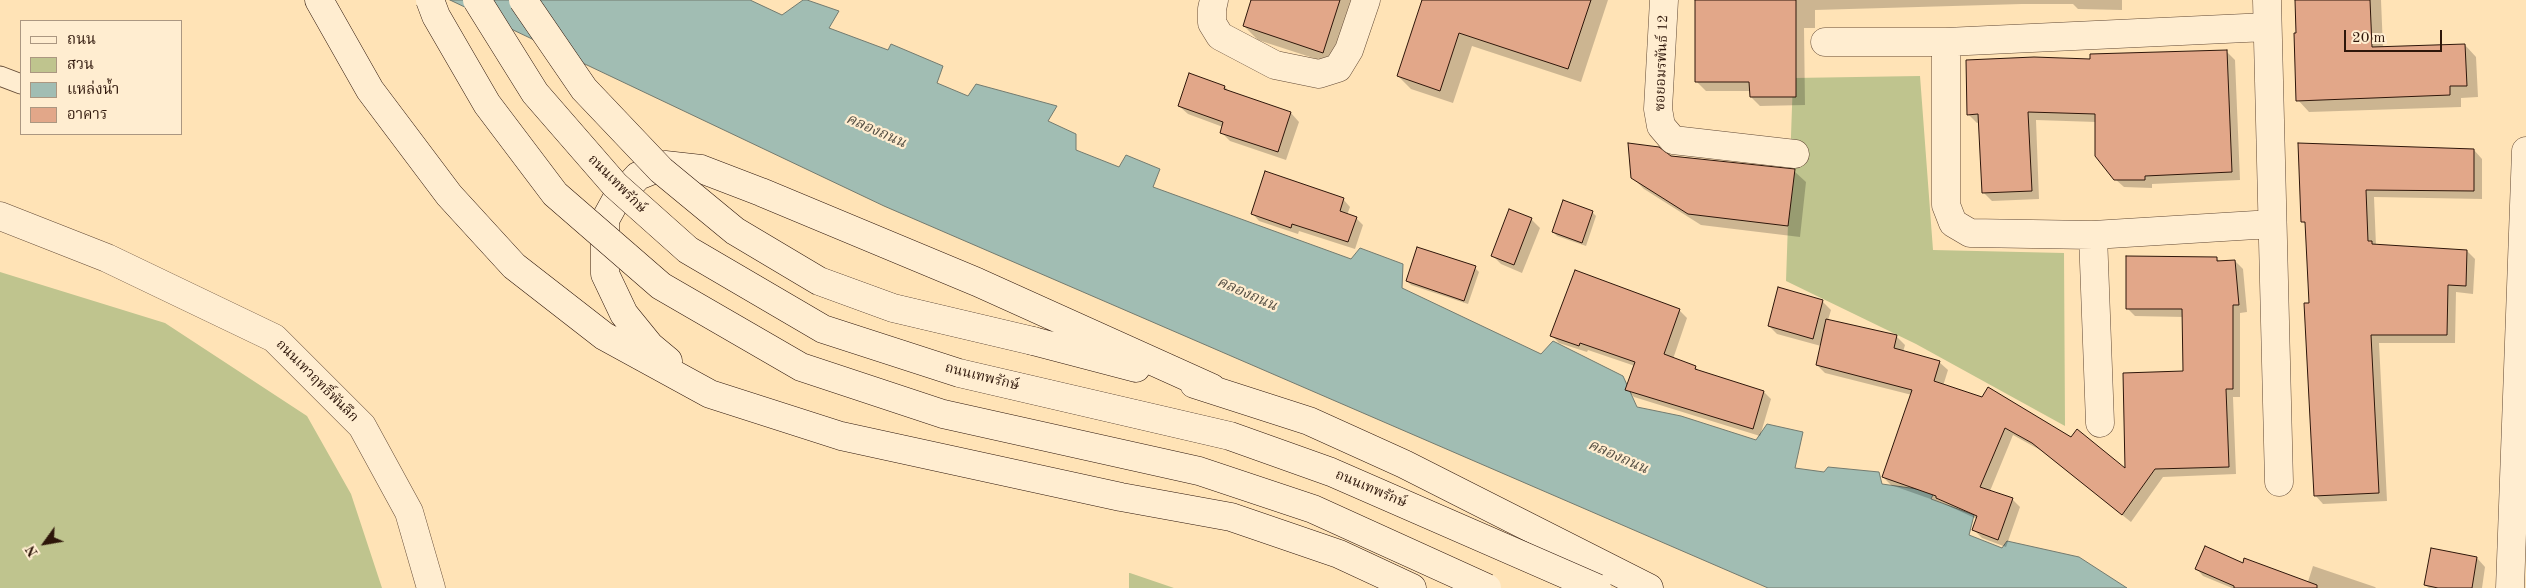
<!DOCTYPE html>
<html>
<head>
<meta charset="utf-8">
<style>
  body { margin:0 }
  #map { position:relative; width:2526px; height:588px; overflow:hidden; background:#ffe3b6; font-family:"Old Standard TT","Noto Serif Thai",serif }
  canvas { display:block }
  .legend { position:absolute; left:20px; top:20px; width:162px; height:115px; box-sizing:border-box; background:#ffedd0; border:1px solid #ab9781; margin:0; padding:6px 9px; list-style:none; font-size:15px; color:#2e160a }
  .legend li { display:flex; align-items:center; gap:10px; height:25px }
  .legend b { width:25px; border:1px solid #ab9781 }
  .north { position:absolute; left:20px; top:518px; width:50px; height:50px; -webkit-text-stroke:4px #ffedd0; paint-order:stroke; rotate:238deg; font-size:14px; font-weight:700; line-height:20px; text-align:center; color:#2e160a }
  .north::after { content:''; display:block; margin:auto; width:18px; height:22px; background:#2e160a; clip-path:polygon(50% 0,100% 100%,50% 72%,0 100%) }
  .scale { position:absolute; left:2344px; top:30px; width:98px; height:22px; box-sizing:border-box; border:2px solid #2e160a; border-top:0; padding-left:6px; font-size:15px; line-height:18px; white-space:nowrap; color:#2e160a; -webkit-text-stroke:4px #ffedd0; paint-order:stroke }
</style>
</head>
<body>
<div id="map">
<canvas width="2526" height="588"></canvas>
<ul class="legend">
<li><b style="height:6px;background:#ffedd0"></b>ถนน</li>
<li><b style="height:14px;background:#bfc48e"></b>สวน</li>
<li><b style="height:14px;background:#a1bdb3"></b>แหล่งน้ำ</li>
<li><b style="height:14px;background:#e2a789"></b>อาคาร</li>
</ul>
<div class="north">N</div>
<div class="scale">20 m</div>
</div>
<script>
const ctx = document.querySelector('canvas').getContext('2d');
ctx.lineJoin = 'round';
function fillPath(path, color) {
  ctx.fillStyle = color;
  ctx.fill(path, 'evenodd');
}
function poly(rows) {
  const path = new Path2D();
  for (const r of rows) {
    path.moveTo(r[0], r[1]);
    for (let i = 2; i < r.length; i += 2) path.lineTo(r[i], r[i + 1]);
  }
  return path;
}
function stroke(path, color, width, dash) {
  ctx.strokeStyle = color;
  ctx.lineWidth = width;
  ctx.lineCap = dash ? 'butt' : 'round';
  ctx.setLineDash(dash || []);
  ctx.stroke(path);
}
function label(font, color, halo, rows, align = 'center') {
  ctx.font = font + ' "Old Standard TT","Noto Serif Thai",serif';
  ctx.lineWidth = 4.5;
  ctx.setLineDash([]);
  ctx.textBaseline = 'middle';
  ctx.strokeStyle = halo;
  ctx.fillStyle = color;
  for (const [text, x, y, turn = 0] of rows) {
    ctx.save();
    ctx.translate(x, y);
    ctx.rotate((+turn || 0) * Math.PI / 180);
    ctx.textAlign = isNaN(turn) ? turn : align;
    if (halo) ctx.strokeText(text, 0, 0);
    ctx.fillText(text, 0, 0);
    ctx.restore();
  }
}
fillPath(poly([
  [1920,76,1933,250,2064,253,2065,426,1916,344,1786,281,1793,78],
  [0,272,165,323,307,416,351,494,382,588,0,588],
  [1129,573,1130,573,1174,588,1129,588]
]), '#bfc48e');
const water = poly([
  [450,0,750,0,782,15,803,0,807,0,839,11,829,28,888,50,891,44,943,66,937,83,968,96,976,84,1057,106,1048,121,1076,134,1076,150,1119,167,1126,155,1160,169,1153,187,1351,259,1360,248,1403,264,1402,288,1541,354,1553,341,1623,376,1637,407,1681,416,1756,440,1767,424,1803,432,1795,468,1824,472,1828,467,1879,472,1882,484,1917,489,1925,481,1937,486,1931,499,1974,515,1969,535,2002,548,2007,541,2079,557,2127,588,1768,588,884,206,450,0]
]);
fillPath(water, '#a1bdb3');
stroke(water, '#737a6f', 1);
fillPath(poly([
  [1253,0,1359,0,1338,66,1258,40,1244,26],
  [1423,0,1608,0,1581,82,1472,46,1453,103,1411,89,1398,76],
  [1696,0,2122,0,2122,10,2078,9,2073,4,2022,4,1815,10,1815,28,1804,28,1805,105,1760,106,1751,97,1751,91,1706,91,1697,82],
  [2296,0,2381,0,2383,48,2465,45,2476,57,2478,97,2461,98,2461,107,2309,112,2298,100],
  [2226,51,2235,60,2240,180,2152,184,2152,188,2124,187,2115,179,2096,122,2036,120,2039,199,1992,201,1983,192,1980,122,1977,123,1968,114,2091,60],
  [1225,87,1230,92,1291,113,1299,122,1286,160,1230,141,1221,132,1223,127,1188,114,1179,106],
  [2299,145,2474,150,2482,159,2482,199,2374,197,2376,246,2467,251,2475,259,2473,294,2456,292,2455,343,2379,343,2387,501,2323,504,2315,495,2307,226,2303,222],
  [1671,157,1794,171,1806,182,1800,237,1701,225,1644,189,1632,177],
  [1343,199,1350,207,1347,215,1356,218,1363,225,1355,249,1299,231,1298,234,1259,221,1252,213],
  [1592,212,1596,216,1586,246,1557,236,1553,232],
  [1531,219,1540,228,1522,273,1501,264,1493,256],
  [2216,258,2221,262,2235,261,2243,269,2247,312,2240,313,2240,397,2233,397,2236,474,2163,477,2131,522,2042,451,2013,435,1990,491,2012,499,2020,507,2006,547,1982,538,1974,530,1977,519,1942,503,1891,485,1883,477,1912,395,1825,373,1817,365,1821,346,1777,334,1769,326,1822,301,1831,310,1828,320,1897,337,1905,345,1903,352,1939,362,1948,370,1943,386,2126,471,2184,372,2184,317,2135,316,2127,308],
  [1475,268,1479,272,1468,304,1411,285,1407,281],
  [1679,310,1687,318,1673,359,1695,367,1701,373,1764,392,1771,399,1760,436,1634,397,1627,389,1635,366,1588,350,1587,352,1559,343,1551,335],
  [2432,550,2477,558,2485,567,2482,588,2429,588,2425,585],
  [2313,566,2375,587,2376,588,2306,588],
  [2196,568,2277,588,2232,588,2203,576]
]), '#0003');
const building = poly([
  [1251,0,1340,0,1323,53,1243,26,1251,0],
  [1422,0,1591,0,1568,69,1459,33,1440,91,1397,76,1422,0],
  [1695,0,1796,0,1796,97,1750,97,1749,82,1695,82,1695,0],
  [2295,0,2370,0,2372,47,2465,44,2467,86,2450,86,2450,95,2296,101,2294,33,2296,33,2295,0],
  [2227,50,2232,172,2145,176,2145,180,2114,180,2095,156,2095,114,2028,112,2032,191,1982,193,1978,114,1967,115,1966,60,2034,57,2090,59,2090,54,2227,50],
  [1189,73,1225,86,1224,89,1291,112,1278,152,1220,133,1223,122,1178,106,1189,73],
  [1628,143,1659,147,1671,156,1795,169,1788,226,1688,214,1631,178,1628,143],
  [2298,143,2474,149,2474,191,2366,190,2368,241,2372,241,2372,244,2467,250,2466,286,2448,285,2447,335,2371,335,2379,493,2314,496,2304,303,2309,303,2305,222,2301,222,2298,143],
  [1265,171,1344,198,1340,211,1357,217,1348,242,1292,224,1291,228,1251,214,1265,171],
  [1563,200,1593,211,1582,243,1552,232,1563,200],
  [1509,209,1532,218,1514,265,1491,256,1509,209],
  [1417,247,1476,266,1464,301,1406,281,1417,247],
  [2126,256,2217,257,2217,261,2235,260,2239,305,2233,305,2233,389,2226,389,2229,467,2155,469,2122,515,2032,443,2005,428,1980,487,2013,498,1998,540,1972,530,1977,516,1936,498,1936,496,1882,477,1912,390,1816,365,1826,319,1897,335,1894,348,1940,361,1934,381,1982,397,1988,387,2071,437,2077,429,2125,468,2123,373,2183,371,2182,309,2126,309,2126,256],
  [1575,270,1680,309,1664,354,1696,366,1695,369,1764,391,1753,429,1625,390,1635,362,1580,343,1579,346,1550,336,1575,270],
  [1778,287,1823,300,1813,339,1768,326,1778,287],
  [2205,546,2243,563,2244,558,2317,585,2317,588,2234,588,2234,586,2195,569,2205,546],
  [2431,548,2477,557,2472,588,2438,588,2424,585,2431,548]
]);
fillPath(building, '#e2a789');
stroke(building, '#2e160a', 1);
const service = poly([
  [0,76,21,84]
]);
const minor = poly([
  [1214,0,1212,9,1212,23,1220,36,1275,65,1319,74,1338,68,1349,50,1366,0],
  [1664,0,1658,109,1661,126,1673,140,1795,154],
  [2267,0,2279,482],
  [1825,42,1946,42,2267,27],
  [1946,42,1946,205,1953,223,1970,233,2093,235,2272,224],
  [0,216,107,258,274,338,362,426,409,512,431,588],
  [2093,235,2100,423],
  [2510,588,2526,151]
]);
const secondary = poly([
  [319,0,370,90,449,195,514,266,604,336,710,394,841,436,1121,497,1231,517,1339,554,1412,588],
  [1033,341,1136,368],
  [668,361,650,346,624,314,605,274,605,220,616,200,638,176,665,165,701,169,761,192,977,282,1212,388],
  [1194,384,1309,421,1404,464,1649,588]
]);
stroke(service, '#624935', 21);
stroke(minor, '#624935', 29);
stroke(secondary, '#2e160a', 29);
stroke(service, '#ffedd0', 19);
stroke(minor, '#ffedd0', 28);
stroke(secondary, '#ffedd0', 28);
const secondaryBridge = poly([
  [430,0,436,16,487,104,555,194,661,286,801,367,943,414,1199,471,1313,509,1487,588],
  [477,0,535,93,615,185,688,250,823,329,959,373,1230,436,1331,472,1597,588],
  [523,0,584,89,661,170,735,231,819,281,893,308,1033,341]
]);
stroke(secondaryBridge, '#2e160a', 29, []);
stroke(secondaryBridge, '#ffedd0', 28);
label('14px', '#2e160a', '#ffedd0', [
  ["ซอยอมรพันธ์ 12",1662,63,-88],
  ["ถนนเทพรักษ์",617,184,45],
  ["ถนนเทพรักษ์",982,377,14],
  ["ถนนเทวฤทธิ์พันลึก",317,381,45],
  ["ถนนเทพรักษ์",1371,489,23]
]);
label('italic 15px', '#565045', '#ffedd0', [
  ["คลองถนน",876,131,24],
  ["คลองถนน",1247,294,24],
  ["คลองถนน",1618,457,24]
]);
</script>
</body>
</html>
